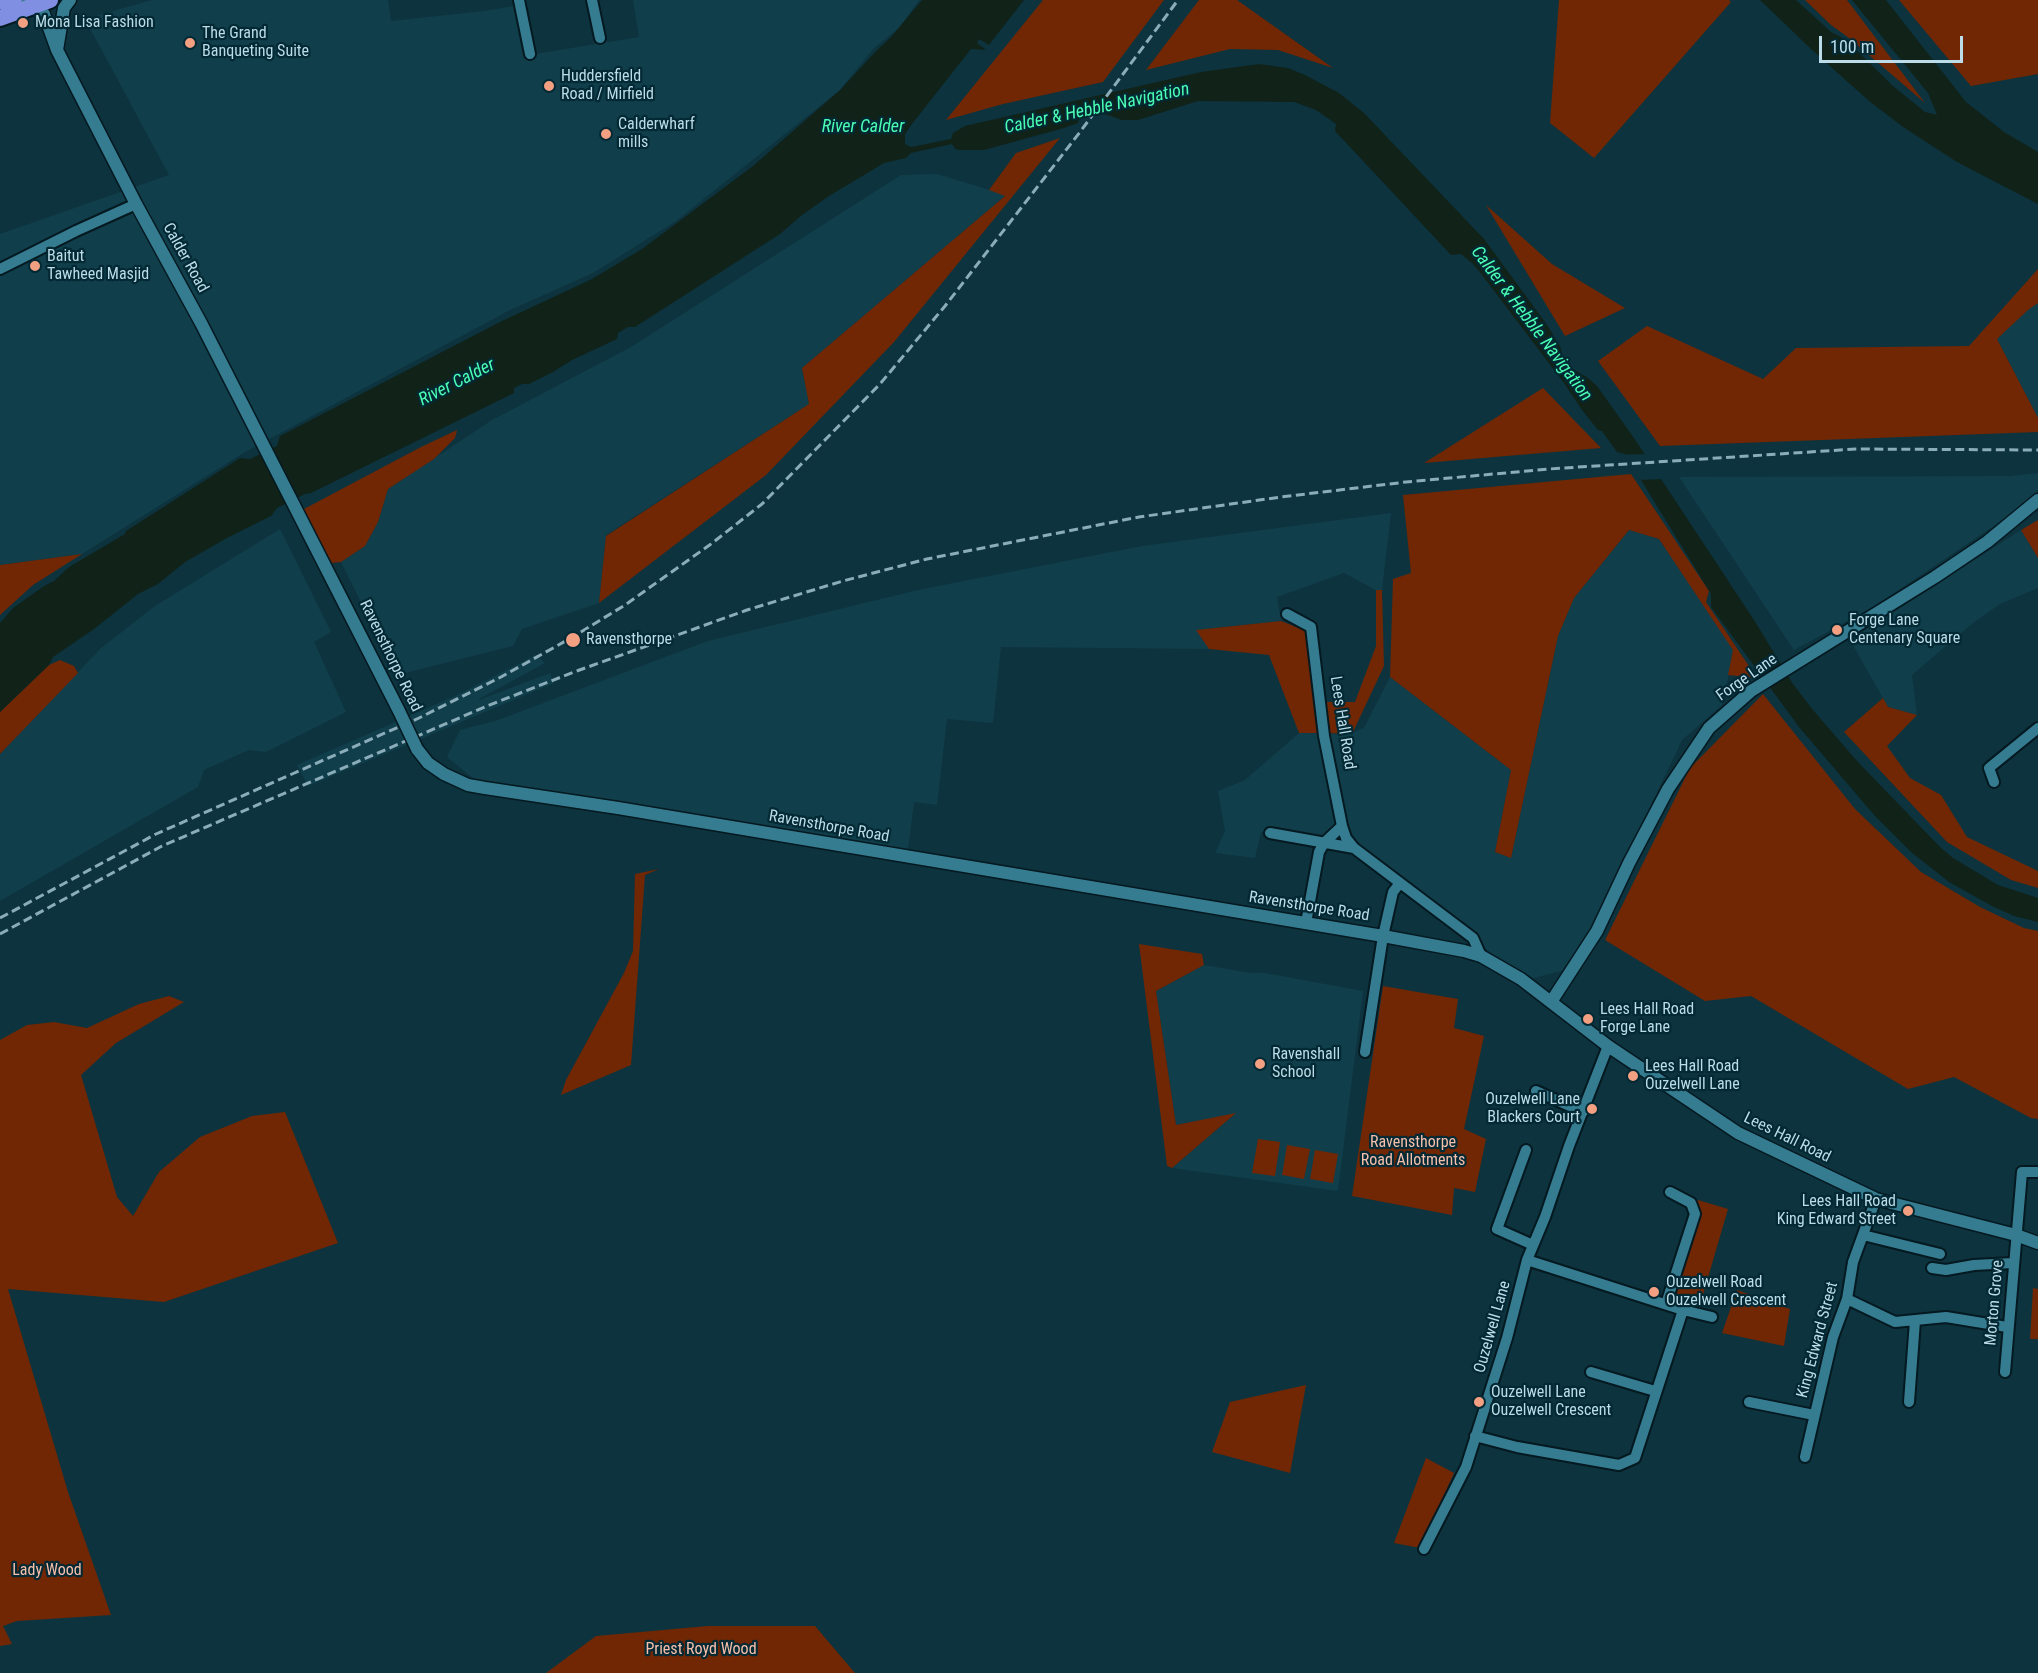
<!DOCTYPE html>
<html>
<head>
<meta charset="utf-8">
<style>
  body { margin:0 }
  #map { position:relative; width:2038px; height:1673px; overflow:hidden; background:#0d333e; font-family:"Roboto Condensed",sans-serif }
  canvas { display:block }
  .scale { position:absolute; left:1819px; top:36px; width:144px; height:27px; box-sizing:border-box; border:3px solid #bbdce8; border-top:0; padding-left:8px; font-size:18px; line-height:21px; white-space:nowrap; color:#bbdce8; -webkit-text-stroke:4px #022934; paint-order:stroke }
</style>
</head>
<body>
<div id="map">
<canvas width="2038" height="1673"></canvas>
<div class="scale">100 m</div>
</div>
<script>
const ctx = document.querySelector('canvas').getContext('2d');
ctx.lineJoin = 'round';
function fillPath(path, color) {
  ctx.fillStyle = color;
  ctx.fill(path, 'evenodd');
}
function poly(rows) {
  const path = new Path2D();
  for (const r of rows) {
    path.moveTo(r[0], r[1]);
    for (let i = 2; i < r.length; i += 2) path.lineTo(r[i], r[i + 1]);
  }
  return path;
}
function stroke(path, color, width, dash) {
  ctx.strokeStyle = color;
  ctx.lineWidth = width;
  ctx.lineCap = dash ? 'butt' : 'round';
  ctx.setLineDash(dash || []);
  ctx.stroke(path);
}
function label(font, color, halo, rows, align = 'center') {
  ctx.font = font + ' "Roboto Condensed",sans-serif';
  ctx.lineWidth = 4.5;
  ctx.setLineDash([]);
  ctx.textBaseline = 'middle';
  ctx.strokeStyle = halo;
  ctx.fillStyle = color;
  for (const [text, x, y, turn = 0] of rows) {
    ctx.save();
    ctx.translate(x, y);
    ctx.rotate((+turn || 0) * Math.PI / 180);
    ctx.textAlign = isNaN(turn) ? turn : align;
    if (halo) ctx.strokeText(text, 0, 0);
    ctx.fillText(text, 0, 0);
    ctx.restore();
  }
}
fillPath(poly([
  [152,0,388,0,391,21,484,11,527,4,535,54,639,37,633,0,919,0,900,27,874,48,840,90,676,221,593,273,510,310,245,452,82,554,0,565,0,234,169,175,85,19],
  [937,174,1006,195,802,368,809,404,606,535,599,603,522,629,513,646,397,675,341,562,365,546,378,522,388,489,492,420,631,347,901,175],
  [2038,303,2038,418,1997,339,2028,309],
  [2038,473,2038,490,2010,515,1872,608,1794,650,1679,477,2010,476],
  [1391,513,1382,590,1376,590,1344,573,1277,597,1281,621,1197,630,1209,649,1001,647,993,723,947,719,937,805,914,802,907,857,485,788,447,757,460,730,498,720,708,641,918,590,1142,546],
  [280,529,331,632,314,642,346,712,266,752,249,750,204,770,198,787,0,901,0,754,101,648,155,606],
  [1629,530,1659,539,1734,650,1722,705,1682,740,1595,923,1562,971,1533,978,1493,955,1473,938,1354,848,1261,832,1255,858,1215,853,1225,831,1218,791,1245,780,1299,733,1348,734,1364,728,1390,677,1511,770,1495,852,1511,858,1558,636,1574,598],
  [2021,530,2038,558,2038,588,2000,604,1973,623,1912,675,1917,715,1888,707,1850,640],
  [536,655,545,663,479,699,479,700,550,673,554,683,308,786,297,765,455,696],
  [1204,965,1251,973,1265,973,1363,991,1338,1191,1172,1168,1235,1114,1176,1125,1156,991]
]), '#113e4b');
fillPath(poly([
  [1043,0,1164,0,1103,82,1003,104,946,120],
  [1199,0,1237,0,1333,68,1278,50,1230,49,1146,70],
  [1559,0,1729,0,1731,2,1594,158,1550,123],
  [1805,0,1847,0,1925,103,1849,38,1831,25],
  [1899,0,2038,0,2038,74,1971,86],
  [1060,138,894,342,766,475,599,603,606,536,809,404,802,368,1005,196,989,190,1016,153],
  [1486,205,1552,264,1625,308,1565,336],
  [2038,269,2038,303,2028,310,1997,339,2038,418,2038,432,1660,446,1598,361,1647,326,1763,379,1796,348,1969,346],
  [1543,388,1601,448,1424,463],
  [457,430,455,438,434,459,388,489,378,522,365,546,341,562,332,563,315,534,304,509,421,447],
  [1631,474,1709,591,1706,602,1757,678,1728,675,1733,650,1659,539,1629,530,1574,598,1558,636,1511,858,1495,852,1511,770,1390,677,1393,579,1411,573,1403,495],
  [2038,520,2038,558,2021,530],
  [82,554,33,585,0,615,0,565],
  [1376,590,1382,590,1384,666,1353,732,1348,734,1329,733,1325,702,1355,702,1376,646],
  [1281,621,1306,631,1318,733,1299,733,1269,655,1209,649,1196,630],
  [60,660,74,666,78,673,0,754,0,712,49,665],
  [1763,694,1855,809,1921,872,1980,907,2024,928,2038,931,2038,1119,2031,1118,1954,1077,1908,1089,1751,996,1705,1001,1605,940,1690,768],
  [1883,698,1888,707,1917,715,1887,746,1910,778,1941,795,1967,837,2038,871,2038,888,2011,880,1947,842,1844,732],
  [659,869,645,875,631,1065,561,1095,566,1080,624,973,633,951,635,874],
  [1139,944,1202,954,1204,965,1156,991,1176,1125,1236,1113,1172,1168,1167,1166],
  [1383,986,1458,999,1454,1028,1484,1036,1464,1129,1486,1139,1475,1192,1454,1188,1452,1215,1352,1196],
  [169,996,184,1002,116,1043,81,1075,117,1197,133,1216,159,1172,200,1137,252,1116,285,1112,338,1243,164,1302,8,1289,68,1492,111,1615,17,1621,3,1626,12,1644,0,1646,0,1040,27,1025,54,1022,87,1028,139,1004],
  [1258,1139,1280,1142,1275,1176,1252,1173],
  [1287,1145,1310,1149,1304,1179,1282,1175],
  [1315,1150,1338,1154,1333,1183,1310,1179],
  [1698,1200,1728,1209,1698,1312,1668,1303,1693,1201],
  [2033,1288,2038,1289,2038,1339,2030,1339],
  [1737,1290,1790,1309,1784,1346,1722,1333],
  [1306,1385,1290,1473,1212,1452,1230,1402],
  [1426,1458,1454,1473,1420,1548,1394,1543],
  [708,1626,815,1626,855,1673,546,1673,596,1636]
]), '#712704');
fillPath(poly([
  [922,0,1024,0,989,45,979,39,977,43,986,50,971,49,912,124,905,134,905,144,911,147,951,139,953,133,965,126,1201,72,1259,64,1288,68,1305,75,1339,93,1364,113,1484,239,1545,322,1560,346,1563,357,1573,369,1588,378,1597,386,1634,438,1754,620,1793,684,1813,710,1857,761,1940,847,1953,858,1998,885,2038,898,2038,922,2014,916,1992,906,1949,882,1911,852,1875,816,1799,727,1711,607,1711,594,1625,454,1617,452,1602,431,1598,430,1582,410,1564,383,1479,271,1472,263,1461,254,1451,255,1335,131,1336,124,1316,110,1294,102,1198,101,1138,120,1122,120,1105,114,1079,119,1078,123,1064,128,984,150,960,150,955,149,952,144,911,153,906,158,884,163,829,196,802,215,780,234,635,327,628,327,618,333,617,339,572,360,553,372,529,384,522,384,514,388,514,393,311,493,305,494,277,508,271,516,225,539,185,562,158,584,138,594,94,629,53,657,49,665,0,712,0,623,13,608,44,586,54,581,69,567,125,534,126,531,240,458,250,459,277,446,280,436,500,322,592,279,642,249,753,166,840,90,878,49,891,37],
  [1760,0,1796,0,1831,32,1845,39,1893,86,1925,112,1937,115,1928,93,1852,0,1886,0,1966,102,2004,132,2038,152,2038,204,1957,162,1903,127,1869,101,1811,49]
]), '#112219');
fillPath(poly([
  [1648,454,1663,476,1665,479,1637,480,1623,456,1619,455]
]), '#0d333e');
const minor = poly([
  [519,0,530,54],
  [592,0,600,38],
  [0,269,76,231,136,204],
  [1287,614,1311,627,1324,736,1342,826,1346,838,1354,848],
  [1994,782,1989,768,2038,728],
  [1270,833,1354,848,1473,938,1481,956],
  [1306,923,1319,852,1324,843,1342,826],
  [1365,1052,1383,936,1393,892,1400,883],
  [1536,1091,1583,1112],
  [1526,1150,1497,1229,1533,1245],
  [1863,1235,1940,1254],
  [1527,1260,1683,1310,1712,1317],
  [1932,1268,1946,1270,1974,1265,2013,1263],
  [1847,1299,1895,1322,1946,1317,2007,1327],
  [1666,1304,1695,1214,1691,1203,1670,1192],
  [1591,1372,1655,1391],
  [2005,1372,2022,1172,2038,1172],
  [1749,1402,1814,1415],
  [1909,1402,1915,1321],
  [1475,1436,1517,1447,1619,1465,1635,1458,1683,1310],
  [1805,1457,1833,1337,1847,1299,1853,1262,1876,1199],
  [1424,1549,1466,1467,1507,1338,1527,1260,1545,1217,1569,1146,1608,1046]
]);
const tertiary = poly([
  [28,1,44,14,57,50,136,204,201,323,399,711],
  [57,50,64,8,70,0],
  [417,749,428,763,444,774,468,785,485,788,618,808,1383,936,1464,951,1481,956,1521,979,1608,1046,1738,1133,1876,1199,2016,1235,2038,1243],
  [1551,1002,1597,931,1629,863,1668,789,1709,728,1751,691,1935,577,1987,542,2038,500]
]);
const trunk = poly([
  [0,1,14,0],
  [0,18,50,0]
]);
stroke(minor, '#041920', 14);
stroke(tertiary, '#041920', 15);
stroke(trunk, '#041920', 20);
stroke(minor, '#367c91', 10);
stroke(tertiary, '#367c91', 12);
stroke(trunk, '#808fe2', 16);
stroke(poly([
  [0,918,156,834,419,718,501,677,571,638,625,605,711,544,762,504,880,384,945,306,1080,132,1178,0],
  [0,934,162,846,487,706,574,672,747,610,843,581,927,559,1139,517,1281,497,1406,482,1549,469,1856,449,2038,450]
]), '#8badb9', 3, [9, 4.5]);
const tertiaryBridge = poly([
  [399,711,417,749]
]);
stroke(tertiaryBridge, '#041920', 15, []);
stroke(tertiaryBridge, '#367c91', 12);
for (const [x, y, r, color] of [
  [23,23,6,"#f2a081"],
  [190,43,6,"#f2a081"],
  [549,86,6,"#f2a081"],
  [606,134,6,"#f2a081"],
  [35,266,6,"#f2a081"],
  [1837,630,6,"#f2a081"],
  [573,640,8,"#f2a081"],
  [1588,1019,6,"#f2a081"],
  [1260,1064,6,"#f2a081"],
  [1633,1076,6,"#f2a081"],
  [1592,1109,6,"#f2a081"],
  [1908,1211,6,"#f2a081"],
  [1654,1292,6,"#f2a081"],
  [1479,1402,6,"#f2a081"]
]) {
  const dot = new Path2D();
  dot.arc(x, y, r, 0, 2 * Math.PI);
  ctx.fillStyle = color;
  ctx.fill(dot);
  stroke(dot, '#022934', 2);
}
label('16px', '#bbdce8', '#022934', [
  ["Mona Lisa Fashion",35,23],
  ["The Grand",202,34],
  ["Banqueting Suite",202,52],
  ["Huddersfield",561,77],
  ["Road / Mirfield",561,95],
  ["Calderwharf",618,125],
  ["mills",618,143],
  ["Baitut",47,257],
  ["Tawheed Masjid",47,275],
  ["Forge Lane",1849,621],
  ["Centenary Square",1849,639],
  ["Ravensthorpe",586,640],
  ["Lees Hall Road",1600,1010],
  ["Forge Lane",1600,1028],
  ["Ravenshall",1272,1055],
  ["School",1272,1073],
  ["Lees Hall Road",1645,1067],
  ["Ouzelwell Lane",1645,1085],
  ["Ouzelwell Lane",1580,1100,"right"],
  ["Blackers Court",1580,1118,"right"],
  ["Lees Hall Road",1896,1202,"right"],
  ["King Edward Street",1896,1220,"right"],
  ["Ouzelwell Road",1666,1283],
  ["Ouzelwell Crescent",1666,1301],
  ["Ouzelwell Lane",1491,1393],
  ["Ouzelwell Crescent",1491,1411]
], 'left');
label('16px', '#bbdce8', '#022934', [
  ["Calder Road",185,258,61],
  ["Ravensthorpe Road",390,656,64],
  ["Forge Lane",1747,678,-35],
  ["Lees Hall Road",1342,723,81],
  ["Ravensthorpe Road",829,827,10],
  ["Ravensthorpe Road",1309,907,9],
  ["Lees Hall Road",1787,1138,26],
  ["Morton Grove",1995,1303,-85],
  ["Ouzelwell Lane",1493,1327,-74],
  ["King Edward Street",1818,1340,-75]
]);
label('16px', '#f8bfab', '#022934', [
  ["Ravensthorpe",1413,1143],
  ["Road Allotments",1413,1161],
  ["Lady Wood",47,1571],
  ["Priest Royd Wood",701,1650]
]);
label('italic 18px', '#4bfeb4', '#022934', [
  ["Calder & Hebble Navigation",1097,109,-12],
  ["River Calder",863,127],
  ["Calder & Hebble Navigation",1531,324,53],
  ["River Calder",457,383,-27]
]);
</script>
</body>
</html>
